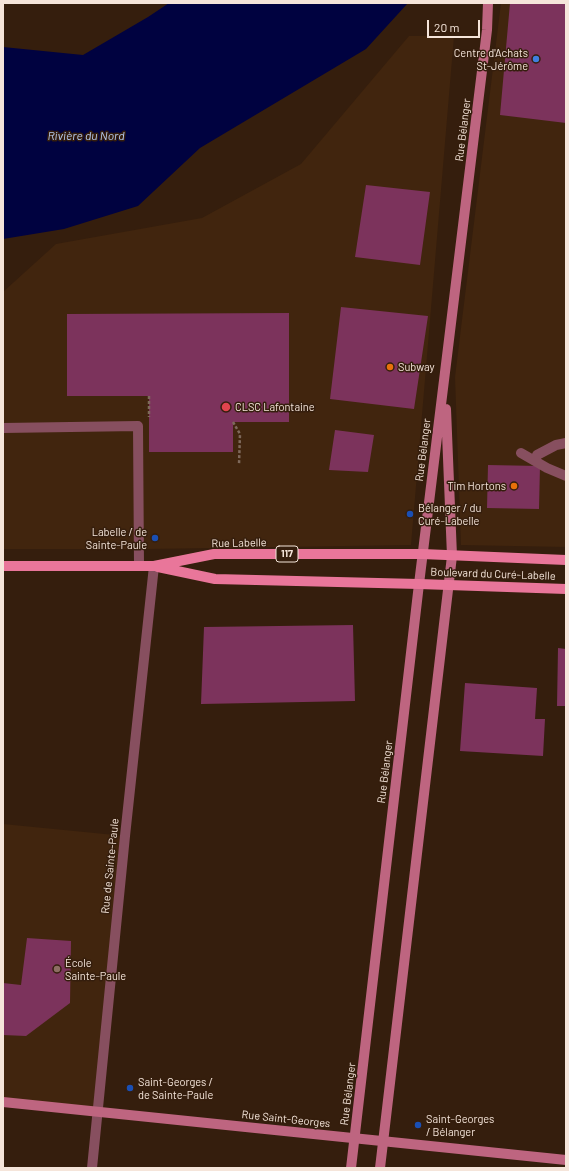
<!DOCTYPE html>
<html>
<head>
<meta charset="utf-8">
<style>
  body { margin:0 }
  #map { position:relative; width:569px; height:1171px; overflow:hidden; background:#351e0d; font-family:Barlow,sans-serif }
  canvas { display:block }
  .frame { position:absolute; inset:0; border:4px solid #f5e5da; pointer-events:none }
  .scale { position:absolute; left:427px; top:20px; width:53px; height:18px; box-sizing:border-box; border:2px solid #f5e5da; border-top:0; padding-left:5px; font-size:12px; line-height:14px; white-space:nowrap; color:#f5e5da; -webkit-text-stroke:3px #351e0d; paint-order:stroke }
</style>
</head>
<body>
<div id="map">
<canvas width="569" height="1171"></canvas>
<div class="frame"></div>
<div class="scale">20 m</div>
</div>
<script>
const ctx = document.querySelector('canvas').getContext('2d');
ctx.lineJoin = 'round';
function fillPath(path, color) {
  ctx.fillStyle = color;
  ctx.fill(path, 'evenodd');
}
function poly(rows) {
  const path = new Path2D();
  for (const r of rows) {
    path.moveTo(r[0], r[1]);
    for (let i = 2; i < r.length; i += 2) path.lineTo(r[i], r[i + 1]);
  }
  return path;
}
function stroke(path, color, width, dash) {
  ctx.strokeStyle = color;
  ctx.lineWidth = width;
  ctx.lineCap = dash ? 'butt' : 'round';
  ctx.setLineDash(dash || []);
  ctx.stroke(path);
}
function label(font, color, halo, rows, align = 'center') {
  ctx.font = font + ' Barlow,sans-serif';
  ctx.lineWidth = 3;
  ctx.setLineDash([]);
  ctx.textBaseline = 'middle';
  ctx.strokeStyle = halo;
  ctx.fillStyle = color;
  for (const [text, x, y, turn = 0] of rows) {
    ctx.save();
    ctx.translate(x, y);
    ctx.rotate((+turn || 0) * Math.PI / 180);
    ctx.textAlign = isNaN(turn) ? turn : align;
    if (halo) ctx.strokeText(text, 0, 0);
    ctx.fillText(text, 0, 0);
    ctx.restore();
  }
}
fillPath(poly([
  [501,3,566,3,566,547,461,545,455,377],
  [409,36,454,36,411,545,147,549,3,549,3,292,56,244,202,218,301,164],
  [3,824,125,836,97,1111,3,1102]
]), '#41250e');
fillPath(poly([
  [169,3,408,3,366,49,200,148,138,206,64,229,3,239,3,47,83,55,148,17]
]), '#000240');
fillPath(poly([
  [510,3,566,3,566,123,500,115],
  [366,185,430,192,420,265,355,257],
  [341,307,428,316,414,409,330,399],
  [289,313,289,422,233,422,233,452,149,452,149,396,67,396,67,314],
  [335,430,374,435,368,472,329,470],
  [488,465,540,466,539,509,487,508],
  [353,625,355,701,201,704,204,627],
  [558,648,566,649,566,706,557,706],
  [465,683,537,688,535,719,545,719,543,756,460,751],
  [27,938,71,941,70,1003,26,1036,3,1035,3,983,21,985]
]), '#7c335c');
stroke(poly([
  [149,396,149,417],
  [233,422,240,434,239,465]
]), '#7e695b', 2.5, [3, 2]);
stroke(poly([
  [3,428,138,426,139,566],
  [521,453,547,468,566,476],
  [537,455,556,445,566,443]
]), '#874f5f', 10);
stroke(poly([
  [92,1168,125,836,154,566]
]), '#874f5f', 10);
stroke(poly([
  [3,1102,566,1160],
  [351,1168,419,584,487,30,488,3],
  [380,1168,452,556,446,409]
]), '#be6580', 10);
stroke(poly([
  [3,566,154,566,214,554,422,554,566,560],
  [158,567,215,579,419,584,566,589]
]), '#e9769a', 10);
for (const [x, y, r, color] of [
  [536,59,4,"#3f7fe0"],
  [390,367,4,"#e8710a"],
  [226,407,5,"#e0444e"],
  [514,486,4,"#e8710a"],
  [410,514,4,"#1a4fb4"],
  [155,538,4,"#1a4fb4"],
  [57,969,4,"#8d6e63"],
  [130,1088,4,"#1a4fb4"],
  [418,1125,4,"#1a4fb4"]
]) {
  const dot = new Path2D();
  dot.arc(x, y, r, 0, 2 * Math.PI);
  ctx.fillStyle = color;
  ctx.fill(dot);
  stroke(dot, '#351e0d', 1.5);
}
for (const [x, y, w] of [
  [287,554,22]
]) {
  const box = new Path2D();
  box.roundRect(x - w / 2, y - 8, w, 16, 3);
  ctx.fillStyle = '#351e0d';
  ctx.fill(box);
  stroke(box, '#f5e5da', 1);
}
label('bold 10px', '#f5e5da', null, [
  ["117",287,554]
]);
label('11px', '#f5e5da', '#351e0d', [
  ["Centre d'Achats",528,53,"right"],
  ["St-Jérôme",528,66,"right"],
  ["Subway",398,367],
  ["CLSC Lafontaine",235,407],
  ["Tim Hortons",506,486,"right"],
  ["Bélanger / du",418,508],
  ["Curé-Labelle",418,521],
  ["Labelle / de",147,532,"right"],
  ["Sainte-Paule",147,545,"right"],
  ["École",65,963],
  ["Sainte-Paule",65,976],
  ["Saint-Georges /",138,1082],
  ["de Sainte-Paule",138,1095],
  ["Saint-Georges",426,1119],
  ["/ Bélanger",426,1132]
], 'left');
label('11px', '#f5e5da', '#351e0d', [
  ["Rue Bélanger",463,130,-83],
  ["Rue Bélanger",423,450,-83],
  ["Rue Labelle",239,543,-1],
  ["Boulevard du Curé-Labelle",493,574,2],
  ["Rue Bélanger",385,772,-83],
  ["Rue de Sainte-Paule",110,866,-84],
  ["Rue Bélanger",348,1094,-83],
  ["Rue Saint-Georges",286,1119,6]
]);
label('italic 12px', '#b7caf0', '#351e0d', [
  ["Rivière du Nord",86,136]
]);
</script>
</body>
</html>
